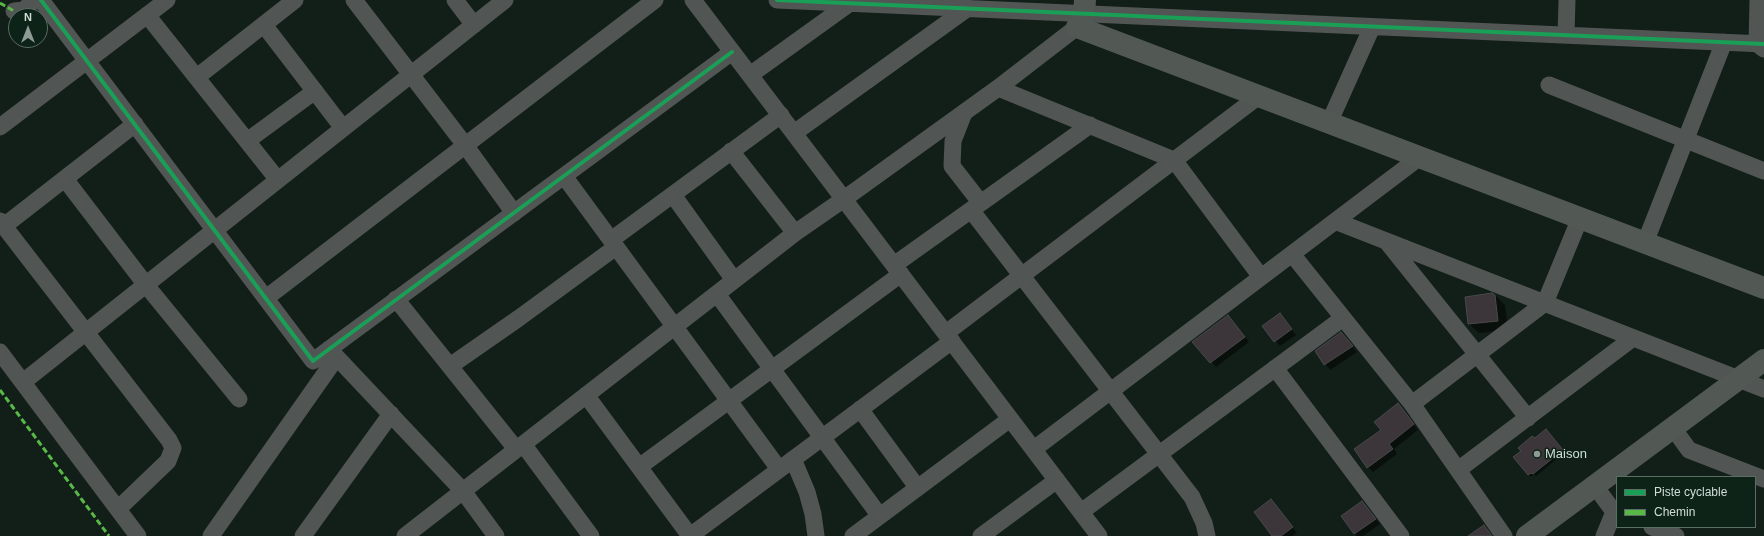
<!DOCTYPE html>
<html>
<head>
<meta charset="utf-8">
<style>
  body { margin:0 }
  #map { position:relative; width:1764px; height:536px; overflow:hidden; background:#121e18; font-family:Arial,sans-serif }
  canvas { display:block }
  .legend { position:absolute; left:1616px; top:476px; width:140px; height:52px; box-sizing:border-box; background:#0d2318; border:1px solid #5b6e64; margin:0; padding:5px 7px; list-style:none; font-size:12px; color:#d1ded6 }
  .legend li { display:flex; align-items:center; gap:8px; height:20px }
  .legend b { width:20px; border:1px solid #5b6e64 }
  .north { position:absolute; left:8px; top:8px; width:40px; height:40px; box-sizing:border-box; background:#0d2318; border:1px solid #5b6e64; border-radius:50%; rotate:0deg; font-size:11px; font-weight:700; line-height:16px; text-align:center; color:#d1ded6 }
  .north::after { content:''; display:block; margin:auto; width:14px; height:18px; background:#8e9b94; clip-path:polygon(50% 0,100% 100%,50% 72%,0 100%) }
</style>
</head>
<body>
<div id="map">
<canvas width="1764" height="536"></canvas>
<ul class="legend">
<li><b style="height:5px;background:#1a9f57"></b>Piste cyclable</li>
<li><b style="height:5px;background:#58b947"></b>Chemin</li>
</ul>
<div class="north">N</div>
</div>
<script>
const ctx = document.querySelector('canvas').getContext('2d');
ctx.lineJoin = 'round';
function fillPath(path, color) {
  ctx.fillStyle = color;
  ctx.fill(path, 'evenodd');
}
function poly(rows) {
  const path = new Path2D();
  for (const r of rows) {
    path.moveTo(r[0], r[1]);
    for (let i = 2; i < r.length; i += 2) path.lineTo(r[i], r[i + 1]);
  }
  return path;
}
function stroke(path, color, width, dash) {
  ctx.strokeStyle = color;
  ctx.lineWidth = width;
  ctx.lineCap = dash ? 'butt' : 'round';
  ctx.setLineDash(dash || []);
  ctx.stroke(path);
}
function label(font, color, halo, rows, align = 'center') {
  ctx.font = font + ' Arial,sans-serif';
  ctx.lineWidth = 3;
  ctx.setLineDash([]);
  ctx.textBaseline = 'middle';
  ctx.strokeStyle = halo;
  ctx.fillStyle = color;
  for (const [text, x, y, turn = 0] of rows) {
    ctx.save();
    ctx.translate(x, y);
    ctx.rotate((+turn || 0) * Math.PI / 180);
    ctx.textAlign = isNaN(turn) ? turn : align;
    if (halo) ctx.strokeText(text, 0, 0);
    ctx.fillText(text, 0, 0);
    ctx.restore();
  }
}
fillPath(poly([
  [1495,295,1505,305,1508,330,1479,333,1469,324],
  [1284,320,1296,335,1280,346,1264,327],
  [1232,321,1249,342,1216,367,1194,342],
  [1341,333,1357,352,1330,370,1316,351],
  [1398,404,1418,430,1394,449,1397,454,1373,472,1368,467,1382,430],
  [1548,432,1564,453,1536,476,1534,474,1531,477,1515,458,1535,439],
  [1271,500,1297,533,1292,536,1274,536],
  [1362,502,1380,524,1363,536,1357,536,1342,517]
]), '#0007');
const building = poly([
  [1492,293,1495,295,1498,321,1468,324,1465,297,1492,293],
  [1280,313,1292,329,1274,342,1262,326,1280,313],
  [1228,315,1245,337,1210,363,1192,342,1228,315],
  [1341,332,1353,346,1324,365,1315,351,1341,332],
  [1398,403,1414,424,1389,444,1393,449,1367,468,1354,449,1381,430,1374,422,1398,403],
  [1546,429,1563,450,1533,474,1531,473,1528,475,1513,457,1521,451,1518,448,1532,436,1535,438,1546,429],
  [1271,499,1293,527,1281,536,1272,536,1254,512,1271,499],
  [1362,501,1376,519,1354,534,1341,516,1362,501],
  [1484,525,1492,536,1468,536,1484,525]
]);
fillPath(building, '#3c363b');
stroke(building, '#474a4a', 1);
stroke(poly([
  [41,0,313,361,732,52],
  [354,0,465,145,514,213],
  [455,0,474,25],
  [693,0,1099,536],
  [777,0,1764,44],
  [1758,0,1757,44,1764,49],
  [14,11,24,10,34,0],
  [147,15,278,180],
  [264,25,343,128],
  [1566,35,1567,0],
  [750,75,850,3],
  [197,77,295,0],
  [1549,85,1764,171],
  [998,88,1174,160,1261,277],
  [964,113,953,141,952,166,980,202],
  [1329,123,1372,27],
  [0,127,167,0],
  [794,133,968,8],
  [247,141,315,91],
  [731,151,795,233],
  [564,176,779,469],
  [65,179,146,285,239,399],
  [673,195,734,280],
  [971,210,1192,497,1204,523,1207,536],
  [0,221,169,440,173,448,168,461,118,509],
  [1335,221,1764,389],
  [4,226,135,124],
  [611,240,781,115],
  [1387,242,1528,418],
  [1645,243,1724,42],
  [1292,254,1412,404,1504,536],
  [894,265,1090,125],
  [717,294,879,515],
  [266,298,655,0],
  [396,299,516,449],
  [946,333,1259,96],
  [329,349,463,491,496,536],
  [0,352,138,536],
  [450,366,519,318,616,247],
  [1275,368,1401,536],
  [23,382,505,0],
  [586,395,690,536],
  [1412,404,1545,303,1580,218],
  [860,409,917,487],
  [1673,428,1689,450,1764,479],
  [523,444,591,536],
  [1034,449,1420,157],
  [793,459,807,492,813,514,816,536],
  [639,467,901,274],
  [1458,470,1633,338],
  [1595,486,1614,512,1617,513],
  [1081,512,1343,318],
  [1652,527,1676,536],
  [211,536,336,358],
  [303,536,391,414],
  [405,536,795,233,844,199,998,88,1077,27],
  [690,536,952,341],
  [853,536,1010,419],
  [981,536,1057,480],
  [1604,536,1614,512]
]), '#515553', 17);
stroke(poly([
  [1085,0,1084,14,1077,27,1764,288],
  [1527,536,1764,360]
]), '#525854', 22);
stroke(poly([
  [0,3,14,11],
  [0,390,109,536]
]), '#58b947', 3, [6, 3]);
stroke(poly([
  [41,0,313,361,732,52],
  [777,0,1764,44]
]), '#1a9f57', 4);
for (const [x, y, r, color] of [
  [1537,454,4,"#8e9b94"]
]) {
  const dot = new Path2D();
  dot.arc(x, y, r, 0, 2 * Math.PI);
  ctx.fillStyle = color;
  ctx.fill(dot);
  stroke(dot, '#0d2318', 1.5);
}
label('13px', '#d1ded6', '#0d2318', [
  ["Maison",1545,454]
], 'left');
</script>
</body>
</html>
